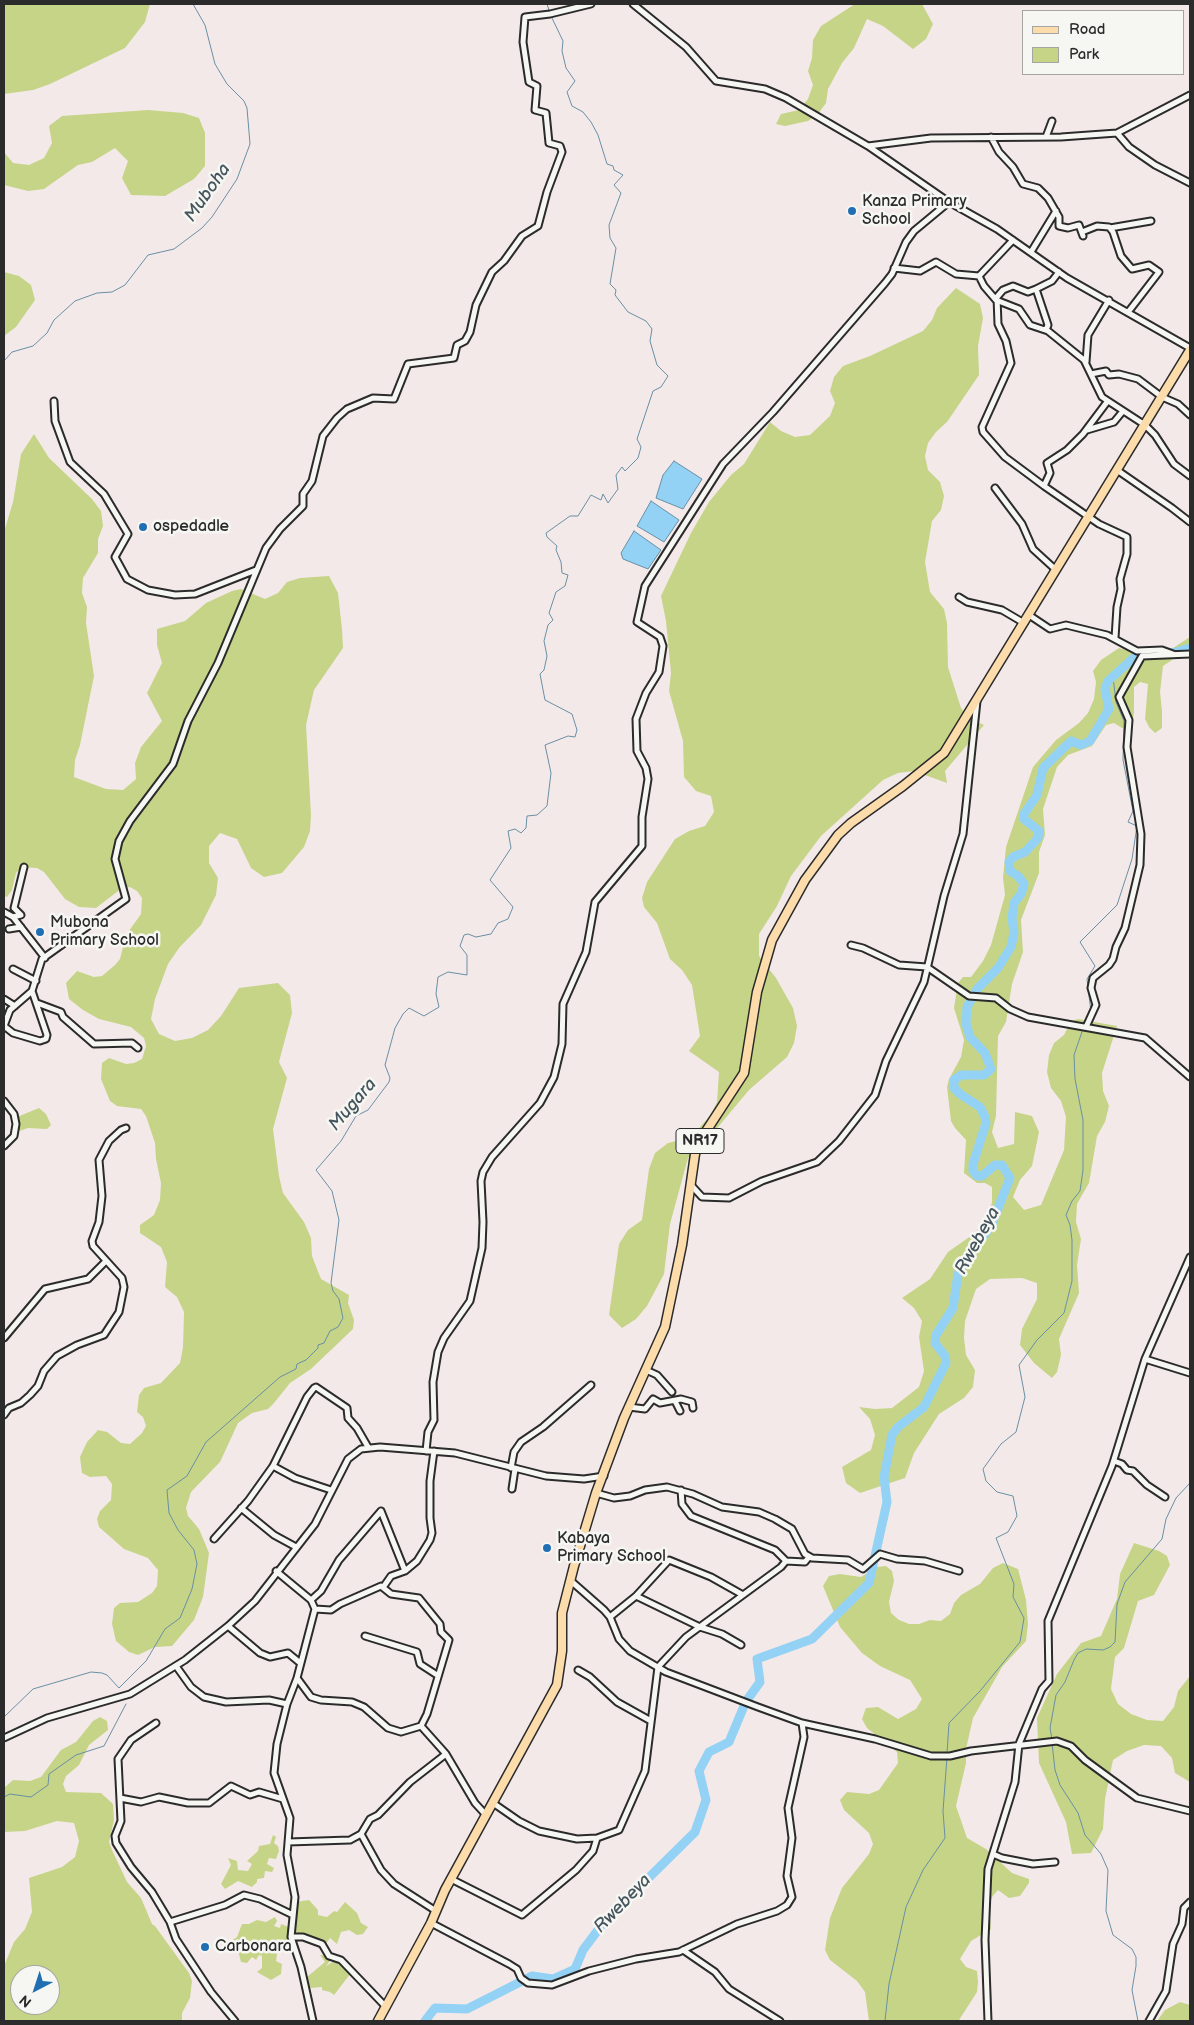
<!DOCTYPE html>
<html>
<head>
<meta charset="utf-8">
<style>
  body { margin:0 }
  #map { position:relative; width:1194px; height:2025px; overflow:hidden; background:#f4e9e9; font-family:"Balsamiq Sans",sans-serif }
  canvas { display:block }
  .frame { position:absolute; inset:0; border:5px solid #2b2b2b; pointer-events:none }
  .legend { position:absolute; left:1022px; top:10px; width:162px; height:65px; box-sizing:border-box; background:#f6f6f2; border:1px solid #a5a5a2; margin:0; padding:6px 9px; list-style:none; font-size:15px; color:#2b2b2b }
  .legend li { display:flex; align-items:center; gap:10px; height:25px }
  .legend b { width:25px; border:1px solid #a5a5a2 }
  .north { position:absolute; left:10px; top:1965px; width:50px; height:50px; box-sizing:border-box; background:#f6f6f2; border:1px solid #a5a5a2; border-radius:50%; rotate:220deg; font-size:14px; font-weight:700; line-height:20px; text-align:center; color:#2b2b2b }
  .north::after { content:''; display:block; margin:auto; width:18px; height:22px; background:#1f6fb2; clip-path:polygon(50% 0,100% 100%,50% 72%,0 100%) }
</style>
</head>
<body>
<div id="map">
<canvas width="1194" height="2025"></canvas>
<div class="frame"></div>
<ul class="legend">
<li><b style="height:6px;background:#fddcac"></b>Road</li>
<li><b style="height:14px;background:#c6d488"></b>Park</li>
</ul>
<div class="north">N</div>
</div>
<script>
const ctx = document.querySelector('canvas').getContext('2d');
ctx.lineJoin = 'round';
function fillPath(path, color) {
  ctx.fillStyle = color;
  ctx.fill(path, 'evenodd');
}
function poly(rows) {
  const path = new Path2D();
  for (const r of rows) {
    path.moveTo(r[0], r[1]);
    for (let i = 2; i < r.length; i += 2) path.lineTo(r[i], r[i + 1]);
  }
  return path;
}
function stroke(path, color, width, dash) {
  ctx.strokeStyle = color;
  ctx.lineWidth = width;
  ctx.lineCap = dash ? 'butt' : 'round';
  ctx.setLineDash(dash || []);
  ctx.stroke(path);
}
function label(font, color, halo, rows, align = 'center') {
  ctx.font = font + ' "Balsamiq Sans",sans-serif';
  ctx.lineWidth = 5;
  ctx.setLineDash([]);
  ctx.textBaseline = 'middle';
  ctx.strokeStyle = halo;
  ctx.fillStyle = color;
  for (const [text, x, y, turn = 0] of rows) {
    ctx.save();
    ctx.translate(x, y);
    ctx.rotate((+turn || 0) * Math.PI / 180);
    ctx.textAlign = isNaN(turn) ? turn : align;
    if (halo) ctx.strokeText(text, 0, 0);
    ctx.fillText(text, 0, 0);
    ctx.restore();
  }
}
fillPath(poly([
  [4,4,150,4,145,22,125,48,50,84,33,90,4,94],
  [855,4,922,4,933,24,926,39,913,49,883,26,867,19,854,48,842,63,828,89,826,103,818,114,808,121,785,126,776,124,781,114,799,110,808,99,813,85,808,71,812,58,813,40,821,26],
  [148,110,183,113,199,118,205,133,205,166,194,179,165,196,131,195,122,178,128,161,115,148,92,162,78,165,44,189,28,191,4,185,4,152,13,163,29,165,44,158,52,143,49,126,62,116],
  [4,272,19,276,31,285,35,300,16,327,4,336],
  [956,288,980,304,983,318,978,346,979,375,947,422,936,432,928,443,925,456,928,470,940,482,944,496,941,510,932,521,925,562,930,592,944,609,947,623,948,667,961,708,970,719,984,725,945,771,947,783,914,771,898,773,883,780,821,836,791,876,777,906,759,934,759,956,776,978,793,1008,797,1026,794,1043,787,1057,749,1090,713,1133,688,1158,670,1224,664,1274,647,1306,636,1319,622,1328,609,1315,619,1244,628,1230,642,1220,649,1169,655,1153,668,1143,685,1139,698,1129,710,1116,717,1102,719,1072,689,1051,700,1036,692,985,682,970,670,959,657,923,644,907,642,898,647,882,675,839,689,831,705,826,714,812,711,796,696,791,684,777,683,741,669,691,671,673,666,621,661,596,691,533,709,502,731,475,744,464,770,422,781,431,795,437,810,435,830,416,835,403,830,391,834,377,843,366,870,356,923,331,932,320,937,308],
  [34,434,49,458,92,499,101,511,103,526,98,539,98,553,83,578,82,593,87,607,86,623,94,676,80,745,75,760,74,777,106,789,123,790,136,779,135,763,141,747,162,721,147,693,162,663,157,645,157,629,185,621,206,603,232,591,241,589,265,599,278,593,287,582,300,578,329,576,338,593,342,629,343,648,314,690,306,725,311,815,310,831,304,847,282,873,264,877,251,868,237,839,220,833,209,846,209,863,218,878,216,895,201,925,179,948,168,964,155,999,151,1019,159,1034,175,1041,192,1038,208,1030,221,1016,239,988,278,983,290,995,292,1013,279,1062,287,1078,273,1129,279,1176,283,1193,304,1222,311,1238,312,1256,321,1279,349,1295,348,1303,354,1320,353,1329,311,1369,290,1383,274,1403,268,1409,252,1413,238,1423,220,1462,191,1492,186,1508,188,1516,199,1529,209,1553,203,1597,194,1620,172,1646,155,1647,138,1655,129,1652,116,1641,112,1624,114,1608,120,1603,138,1602,152,1593,157,1586,158,1570,148,1558,124,1549,99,1527,97,1519,100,1511,111,1500,112,1484,106,1476,90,1477,82,1473,80,1457,87,1442,98,1430,107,1432,121,1443,130,1444,142,1433,146,1426,143,1417,137,1412,139,1395,144,1388,161,1383,180,1363,183,1347,184,1312,177,1297,165,1287,167,1262,161,1247,140,1233,140,1225,154,1215,160,1200,161,1183,156,1159,155,1143,146,1116,141,1109,117,1106,110,1101,101,1079,102,1063,109,1058,126,1064,134,1063,142,1059,146,1046,144,1038,131,1027,99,1019,83,1010,69,999,66,983,77,971,94,977,102,976,115,965,120,959,126,935,141,914,142,898,137,891,130,887,122,888,96,908,79,907,65,899,44,872,37,868,22,867,16,873,12,890,7,897,4,896,4,532,13,502,21,454],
  [1190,637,1190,655,1175,658,1163,666,1160,692,1162,711,1162,728,1155,733,1149,727,1145,719,1148,684,1140,682,1134,687,1134,713,1131,726,1122,728,1114,723,1106,725,1092,746,1068,755,1057,767,1043,809,1045,835,1039,852,1039,873,1021,920,1023,952,1012,984,1006,1022,998,1036,996,1116,992,1132,998,1148,1014,1144,1015,1112,1032,1116,1039,1132,1032,1166,1020,1180,1013,1197,1024,1210,1041,1205,1064,1150,1066,1117,1061,1101,1051,1088,1047,1072,1049,1055,1054,1043,1064,1035,1071,1021,1078,1019,1117,1026,1102,1073,1103,1091,1109,1106,1105,1122,1097,1136,1089,1183,1077,1204,1076,1222,1081,1239,1077,1265,1079,1293,1059,1339,1061,1355,1057,1372,1052,1378,1034,1363,1020,1345,1022,1329,1037,1299,1037,1283,1022,1278,990,1279,976,1289,965,1321,964,1338,966,1355,975,1370,973,1387,964,1398,939,1414,914,1453,905,1478,860,1493,846,1483,842,1467,871,1450,875,1435,870,1419,859,1407,875,1409,892,1408,919,1387,924,1371,919,1337,922,1321,914,1308,902,1298,930,1279,948,1252,975,1233,983,1222,992,1203,992,1187,985,1183,977,1183,964,1173,966,1140,955,1128,951,1121,947,1087,949,1079,961,1057,964,1040,954,1008,958,983,963,977,971,977,983,961,991,945,1005,895,1003,878,1006,847,1033,767,1056,740,1079,723,1088,713,1094,699,1096,682,1093,671,1101,660,1119,648,1130,651,1173,648],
  [39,1108,46,1114,51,1125,47,1129,28,1128,19,1131,17,1117],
  [1134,1543,1159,1551,1167,1556,1170,1565,1154,1595,1138,1601,1124,1648,1115,1657,1111,1689,1118,1704,1131,1714,1147,1720,1163,1721,1174,1707,1178,1691,1190,1676,1190,1782,1175,1773,1172,1758,1161,1746,1144,1745,1127,1751,1113,1760,1105,1799,1103,1829,1091,1853,1072,1854,1066,1822,1039,1763,1037,1718,1057,1674,1081,1643,1101,1636,1117,1599,1120,1574],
  [1003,1563,1018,1569,1026,1600,1028,1624,1026,1641,1002,1667,973,1718,966,1749,966,1763,956,1806,967,1838,986,1849,1012,1873,1029,1879,1029,1883,1020,1896,1009,1898,998,1890,992,1897,989,1907,991,1929,971,1941,960,1959,966,1967,977,1971,978,1982,977,1992,959,2020,869,2021,865,1992,857,1981,830,1960,825,1950,830,1918,842,1888,869,1854,873,1844,869,1833,844,1810,840,1800,847,1792,869,1794,879,1790,898,1763,897,1752,867,1728,862,1719,866,1708,878,1707,898,1719,916,1709,922,1699,910,1680,880,1666,862,1653,840,1627,823,1586,829,1576,840,1574,861,1577,877,1567,886,1566,892,1571,894,1581,889,1602,891,1613,899,1620,909,1624,919,1624,930,1620,941,1621,950,1614,954,1603,961,1595,980,1584,993,1568],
  [100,1717,107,1721,108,1730,89,1745,79,1765,66,1776,63,1784,66,1792,101,1793,113,1804,114,1820,109,1842,112,1850,127,1882,141,1898,152,1924,155,1926,189,1973,192,1981,190,1998,182,2013,182,2021,4,2021,4,1966,14,1942,25,1929,32,1912,29,1878,62,1867,75,1857,79,1841,74,1823,57,1821,25,1831,4,1832,4,1788,13,1780,30,1781,41,1777,61,1750,76,1742,93,1721],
  [20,1975,50,1975,50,2005,20,2005],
  [273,1835,276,1837,274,1843,278,1846,279,1851,276,1859,269,1858,267,1864,274,1868,272,1872,265,1871,264,1878,257,1879,257,1882,252,1887,238,1881,225,1889,221,1884,231,1865,228,1858,237,1861,238,1870,248,1871,252,1864,247,1861,258,1851,259,1846,270,1844],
  [309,1900,318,1910,318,1915,327,1917,334,1911,337,1912,345,1902,357,1913,361,1923,368,1927,363,1934,357,1935,349,1930,341,1932,337,1944,330,1938,326,1944,295,1935,296,1902],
  [275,1917,277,1921,274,1926,280,1928,281,1924,289,1927,289,1942,277,1939,271,1947,277,1954,276,1961,282,1964,281,1974,271,1980,257,1972,262,1968,262,1956,259,1955,256,1960,252,1957,247,1963,241,1962,238,1950,233,1949,231,1941,237,1937,242,1924,249,1924,257,1920,266,1922],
  [320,1955,326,1956,330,1961,326,1966,336,1960,351,1973,334,1995,330,1992,322,1990,322,1987,310,1988,307,1977,325,1962],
  [1180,2002,1190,2005,1190,2021,1157,2021,1165,2010]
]), '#c6d488');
const water = poly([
  [674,461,702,479,683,509,656,498,663,475,674,461],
  [651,501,679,520,664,542,637,526,651,501],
  [634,531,661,550,648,569,623,559,621,553,634,531]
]);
fillPath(water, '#93d2f4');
stroke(water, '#698fa4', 1);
stroke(poly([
  [547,4,550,13],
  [4,361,12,352,33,346,47,333,54,320,75,301,97,293,112,292,125,285,148,255,174,249,202,228,212,217,237,179,250,144,247,108,244,101,227,84,215,64,205,25,193,4],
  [1091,1012,1087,979,1095,966,1080,942,1117,905,1132,859,1137,826,1128,822,1133,811,1123,760,1124,721,1116,702,1113,677],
  [4,1717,33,1689,91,1672,102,1673,107,1675,119,1688,146,1661,165,1629,180,1618,192,1589,197,1564,194,1550,178,1530,169,1513,167,1490,187,1476,206,1442,280,1377,296,1369,297,1364,306,1360,318,1348,318,1345,324,1343,330,1331,338,1327,343,1318,339,1299,333,1291,331,1283,339,1220,332,1191,316,1170,341,1141,356,1116,368,1110,389,1082,390,1078,385,1065,395,1028,403,1014,409,1008,424,1016,439,1007,436,994,438,977,448,972,467,975,467,955,460,946,464,935,468,934,476,937,491,934,498,923,508,919,513,907,490,880,511,848,508,831,515,829,521,833,526,828,527,816,537,815,547,806,551,773,545,745,568,736,575,737,577,730,572,714,545,700,540,674,544,670,547,656,544,641,548,625,553,620,549,613,556,592,565,586,568,575,562,573,561,562,556,550,557,546,547,537,546,533,570,516,578,516,591,495,601,500,603,494,608,503,618,489,616,475,622,467,625,471,638,458,641,447,637,439,653,391,661,387,668,376,657,365,650,341,652,329,646,321,628,312,615,295,616,290,610,284,616,248,610,238,609,225,621,193,614,185,623,175,614,170,613,166,607,164,598,135,591,122,583,112,572,106,567,92,575,81,566,68,562,51,563,41,551,16],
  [1052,1739,1050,1728,1056,1695,1065,1682,1074,1660,1078,1653,1086,1649,1103,1650,1110,1647,1115,1642,1117,1604,1125,1582,1162,1539,1166,1519,1176,1498,1190,1483],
  [1052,1743,1055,1770,1060,1785,1078,1813,1085,1835,1101,1854,1108,1870,1106,1911,1113,1935,1132,1949,1136,1957,1136,1966,1132,1990,1138,2021],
  [947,1753,949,1723,980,1691,1020,1642,1024,1618,1013,1597,1014,1584,996,1538,1008,1532,1017,1516,1013,1496,997,1492,986,1481,983,1469,1001,1444,1016,1432,1025,1397,1019,1365,1037,1340,1064,1313,1072,1281,1072,1240,1070,1225,1066,1215,1072,1201,1080,1191,1083,1170,1083,1120,1075,1079,1074,1055,1083,1029],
  [4,1797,10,1794,31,1797,48,1785,49,1774,76,1755,104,1746,126,1704],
  [885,2021,889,1984,906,1907,923,1870,945,1838,943,1811,947,1757]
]), '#698fa4', 1);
stroke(poly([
  [747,1700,760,1682,757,1659,812,1639,869,1583,887,1502,884,1477,892,1435,898,1427,924,1407,946,1363,945,1356,935,1343,936,1335,953,1308,958,1274,965,1260,991,1226,1010,1178,1002,1165,995,1165,982,1176,977,1176,973,1171,973,1164,986,1123,985,1117,980,1107,960,1094,954,1088,954,1080,961,1075,984,1075,991,1069,985,1053,970,1037,966,1024,967,1007,977,989,998,968,1011,947,1014,933,1012,918,1014,903,1021,894,1024,884,1018,876,1010,871,1009,862,1013,857,1025,852,1038,838,1039,831,1024,819,1024,814,1037,795,1043,768,1071,741,1081,745,1090,741,1109,709,1105,689,1108,681,1139,653,1153,651,1168,654,1190,648],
  [425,2021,435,2008,467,2009,532,1976,553,1979,575,1969,583,1950,604,1922,695,1832,706,1800,699,1771,709,1752,729,1742,744,1706]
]), '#93d2f4', 9);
const minor = poly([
  [633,4,686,47,716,81,765,89,786,98,868,146,949,202,997,229,1067,278,1190,348],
  [1117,133,1129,147,1155,165,1190,183],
  [991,137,999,152,1013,167,1023,184,1038,188,1048,198,1059,217,1059,226,1068,228,1079,225,1083,236],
  [1046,137,1052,121],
  [868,146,931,138,1061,137,1117,133,1190,95],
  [1110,228,1151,221],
  [1082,232,1097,226,1109,227,1113,232,1121,256,1132,269,1149,265,1159,272,1129,311],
  [1031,252,1056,211],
  [894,268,920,271,936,262,956,274,979,276,1013,240],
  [979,276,984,286,996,300,1019,309,1030,325,1048,331,1084,360,1102,397,1145,425,1155,435,1174,464,1190,476],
  [1036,289,1028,292,1013,286,1003,290,997,297,998,324,1006,341,1011,363,982,427,983,432,1005,457,1044,486,1099,524,1127,537,1127,554,1120,579,1121,589,1117,607,1115,638],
  [1046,330,1048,325,1036,289,1052,281,1059,272],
  [1086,362,1088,335,1109,300],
  [1091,374,1106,371,1109,375,1119,374,1138,379,1162,397,1178,404,1190,415],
  [54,401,55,421,70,462,104,494,128,534,115,557,127,579,148,590,175,595,195,594,256,570],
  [1087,430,1114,422,1123,411],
  [1117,470,1172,508,1190,522],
  [1044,486,1050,473,1047,463,1067,450,1083,434,1107,402],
  [995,488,1022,524,1033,549,1056,570],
  [959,597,967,602,1002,610,1024,623],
  [1029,615,1050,629,1066,625,1107,635,1137,651,1162,650,1173,654],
  [4,912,13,917,45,958],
  [13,917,21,915,14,908,24,867],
  [9,929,21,927],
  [851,945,863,948,899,965,927,967,969,996,996,998,1010,1009,1028,1017,1145,1038,1190,1077],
  [13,969,36,981],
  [4,999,15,1006],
  [37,1003,61,1012,63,1017,94,1044,132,1043,138,1048],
  [4,1026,10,1010,32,991,42,959,126,899,115,859,119,841,130,821,173,764,188,721,218,663,266,548,280,529,303,506,303,494,312,481,323,436,337,418,347,409,373,398,394,399,408,364,454,358,457,345,465,341,470,332,476,305,492,272,504,261,522,236,538,226,547,192,562,152,560,146,549,143,546,113,535,110,537,86,529,82,523,42,525,17,550,14,591,4],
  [4,1026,13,1033,40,1041,46,1039,47,1035,32,991],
  [1086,1027,1096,1005,1091,988,1093,978,1109,965,1113,959,1116,947,1125,928,1140,865,1141,834,1127,747,1129,720,1119,697,1142,656,1190,654],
  [4,1101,14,1114,16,1124,14,1136,4,1146],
  [691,1185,702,1197,729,1198,762,1181,817,1162,839,1141,875,1095,886,1061,924,982,944,896,963,834,977,701],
  [4,1338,45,1289,88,1279,105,1262],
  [1145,1359,1190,1373],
  [646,1370,657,1375,672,1392],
  [675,1401,680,1411],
  [629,1407,645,1409,653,1399,660,1403,681,1399,692,1402,693,1408],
  [4,1415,9,1408,21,1403,30,1395,38,1386,44,1371,57,1356,77,1345,104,1335,119,1312,124,1287,122,1278,93,1246,92,1241,99,1222,102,1196,99,1160,109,1141,121,1130,126,1128],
  [426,1451,428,1432,434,1420,433,1382,438,1352,444,1338,470,1301,482,1248,483,1222,481,1181,483,1172,492,1157,540,1103,554,1077,562,1044,563,1004,586,952,595,902,642,846,642,817,648,779,646,768,637,751,636,719,646,693,659,672,663,646,660,637,637,622,645,586,723,464,773,412,885,283,892,274,906,242,914,231,949,202],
  [1114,1461,1122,1464,1127,1470,1133,1471,1147,1485,1165,1497],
  [511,1468,514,1452,521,1442,543,1427,591,1385],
  [512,1489,515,1469],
  [331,1490,295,1478,273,1466,307,1397,314,1388,316,1387,347,1408,348,1418,357,1428,368,1447],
  [681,1490,682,1504,691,1516,775,1550,786,1561],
  [596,1493,614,1498,630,1496,645,1490,667,1487,693,1494,722,1507,759,1512,775,1519,792,1529,805,1554,812,1558,848,1560,863,1569,880,1554,897,1559,925,1561,959,1571],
  [241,1508,274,1535,296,1547],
  [214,1539,248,1501,273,1466],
  [276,1571,311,1600,315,1609,297,1678,311,1697,321,1700,352,1702,364,1707,388,1728,401,1732,421,1726,446,1754,475,1803,486,1815],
  [571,1581,604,1610,610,1617,619,1639,630,1651,666,1672,758,1707,802,1723,875,1739,931,1756,950,1756,971,1751,1057,1741,1071,1746,1085,1760,1137,1798,1190,1811],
  [384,1586,391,1576,405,1571,417,1561,430,1540,432,1533,430,1518,430,1481,434,1451],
  [636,1596,700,1627,722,1634,741,1645],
  [311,1600,321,1591,339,1560,381,1511,405,1571],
  [315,1609,331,1610,340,1604,381,1586,391,1594,419,1598,440,1624,441,1632,449,1640,427,1714,421,1726],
  [610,1617,636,1596,669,1560,711,1577,743,1595],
  [228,1626,260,1653,270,1657,288,1653,299,1662],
  [365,1636,417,1652,420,1664,437,1675],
  [176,1666,191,1687,204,1697,226,1702,269,1700,287,1704],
  [578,1670,590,1677,617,1702,651,1721],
  [297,1678,287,1704,277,1744,274,1773,290,1818,287,1855,295,1897,291,1937,301,1967,313,2021],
  [156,1723,131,1740,118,1759,121,1821,115,1836,116,1843,131,1867,152,1892,170,1922,176,1939,211,1992,235,2021],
  [4,1738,47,1718,130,1694,185,1660,228,1626,255,1601,315,1524,348,1459,361,1449,380,1447,455,1453,546,1476,584,1479,604,1476],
  [120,1798,141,1802,159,1797,188,1803,209,1803,231,1786,250,1795,259,1792,283,1799],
  [493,1803,519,1821,539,1831,577,1839,597,1838],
  [361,1834,381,1870,394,1884,436,1911],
  [288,1842,350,1840,361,1834,370,1819,378,1815,410,1782,446,1754],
  [993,1854,1002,1858,1033,1864,1055,1862],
  [451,1879,522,1915,576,1870,593,1851,597,1838,619,1830,645,1771,658,1667,686,1637,781,1567,786,1561,805,1562,809,1557],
  [170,1922,225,1905,244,1895,260,1899,293,1915],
  [431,1923,509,1964,517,1969,521,1978,528,1983,552,1985,589,1971,636,1959,679,1952,737,1924,777,1911,787,1905,792,1897,787,1876,792,1838,788,1808,804,1737,802,1723],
  [291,1937,303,1937,322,1944,329,1956,341,1960,386,2007],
  [683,1950,715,1972,729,1989,780,2021],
  [988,2021,985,1940,988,1869,1015,1782,1019,1744,1042,1689,1049,1681,1048,1621,1112,1466,1145,1359,1190,1257],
  [1149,2021,1166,1991,1173,1944,1182,1924,1184,1908,1190,1902]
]);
const primary = poly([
  [378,2021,431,1923,445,1890,557,1685,562,1651,562,1613,574,1566,596,1493,624,1418,665,1327,682,1245,695,1154,699,1142,744,1073,757,992,772,940,805,880,838,835,851,823,903,786,944,753,1190,350]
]);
stroke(minor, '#2b2b2b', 9);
stroke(primary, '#2b2b2b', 11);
stroke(minor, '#f6f6f2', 5);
stroke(primary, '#fddcac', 8);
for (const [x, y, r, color] of [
  [852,211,5,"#1f6fb2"],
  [143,527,5,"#1f6fb2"],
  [40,932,5,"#1f6fb2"],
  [547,1548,5,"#1f6fb2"],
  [205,1947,5,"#1f6fb2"]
]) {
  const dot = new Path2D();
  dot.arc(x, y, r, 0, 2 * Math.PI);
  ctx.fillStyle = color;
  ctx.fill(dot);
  stroke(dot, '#f6f6f2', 2);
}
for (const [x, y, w] of [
  [700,1141,48]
]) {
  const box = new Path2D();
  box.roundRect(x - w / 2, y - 12.5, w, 25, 4);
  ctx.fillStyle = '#f6f6f2';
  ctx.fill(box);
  stroke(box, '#2b2b2b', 1);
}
label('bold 15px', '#2b2b2b', null, [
  ["NR17",700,1141]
]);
label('16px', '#2b2b2b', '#f6f6f2', [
  ["Kanza Primary",862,202],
  ["School",862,220],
  ["ospedadle",153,527],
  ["Mubona",50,923],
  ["Primary School",50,941],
  ["Kabaya",557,1539],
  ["Primary School",557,1557],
  ["Carbonara",215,1947]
], 'left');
label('italic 18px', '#45555d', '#f6f6f2', [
  ["Muboha",208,193,-55],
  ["Mugara",353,1105,-49],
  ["Rwebeya",978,1241,-61],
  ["Rwebeya",623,1904,-46]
]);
</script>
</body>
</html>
